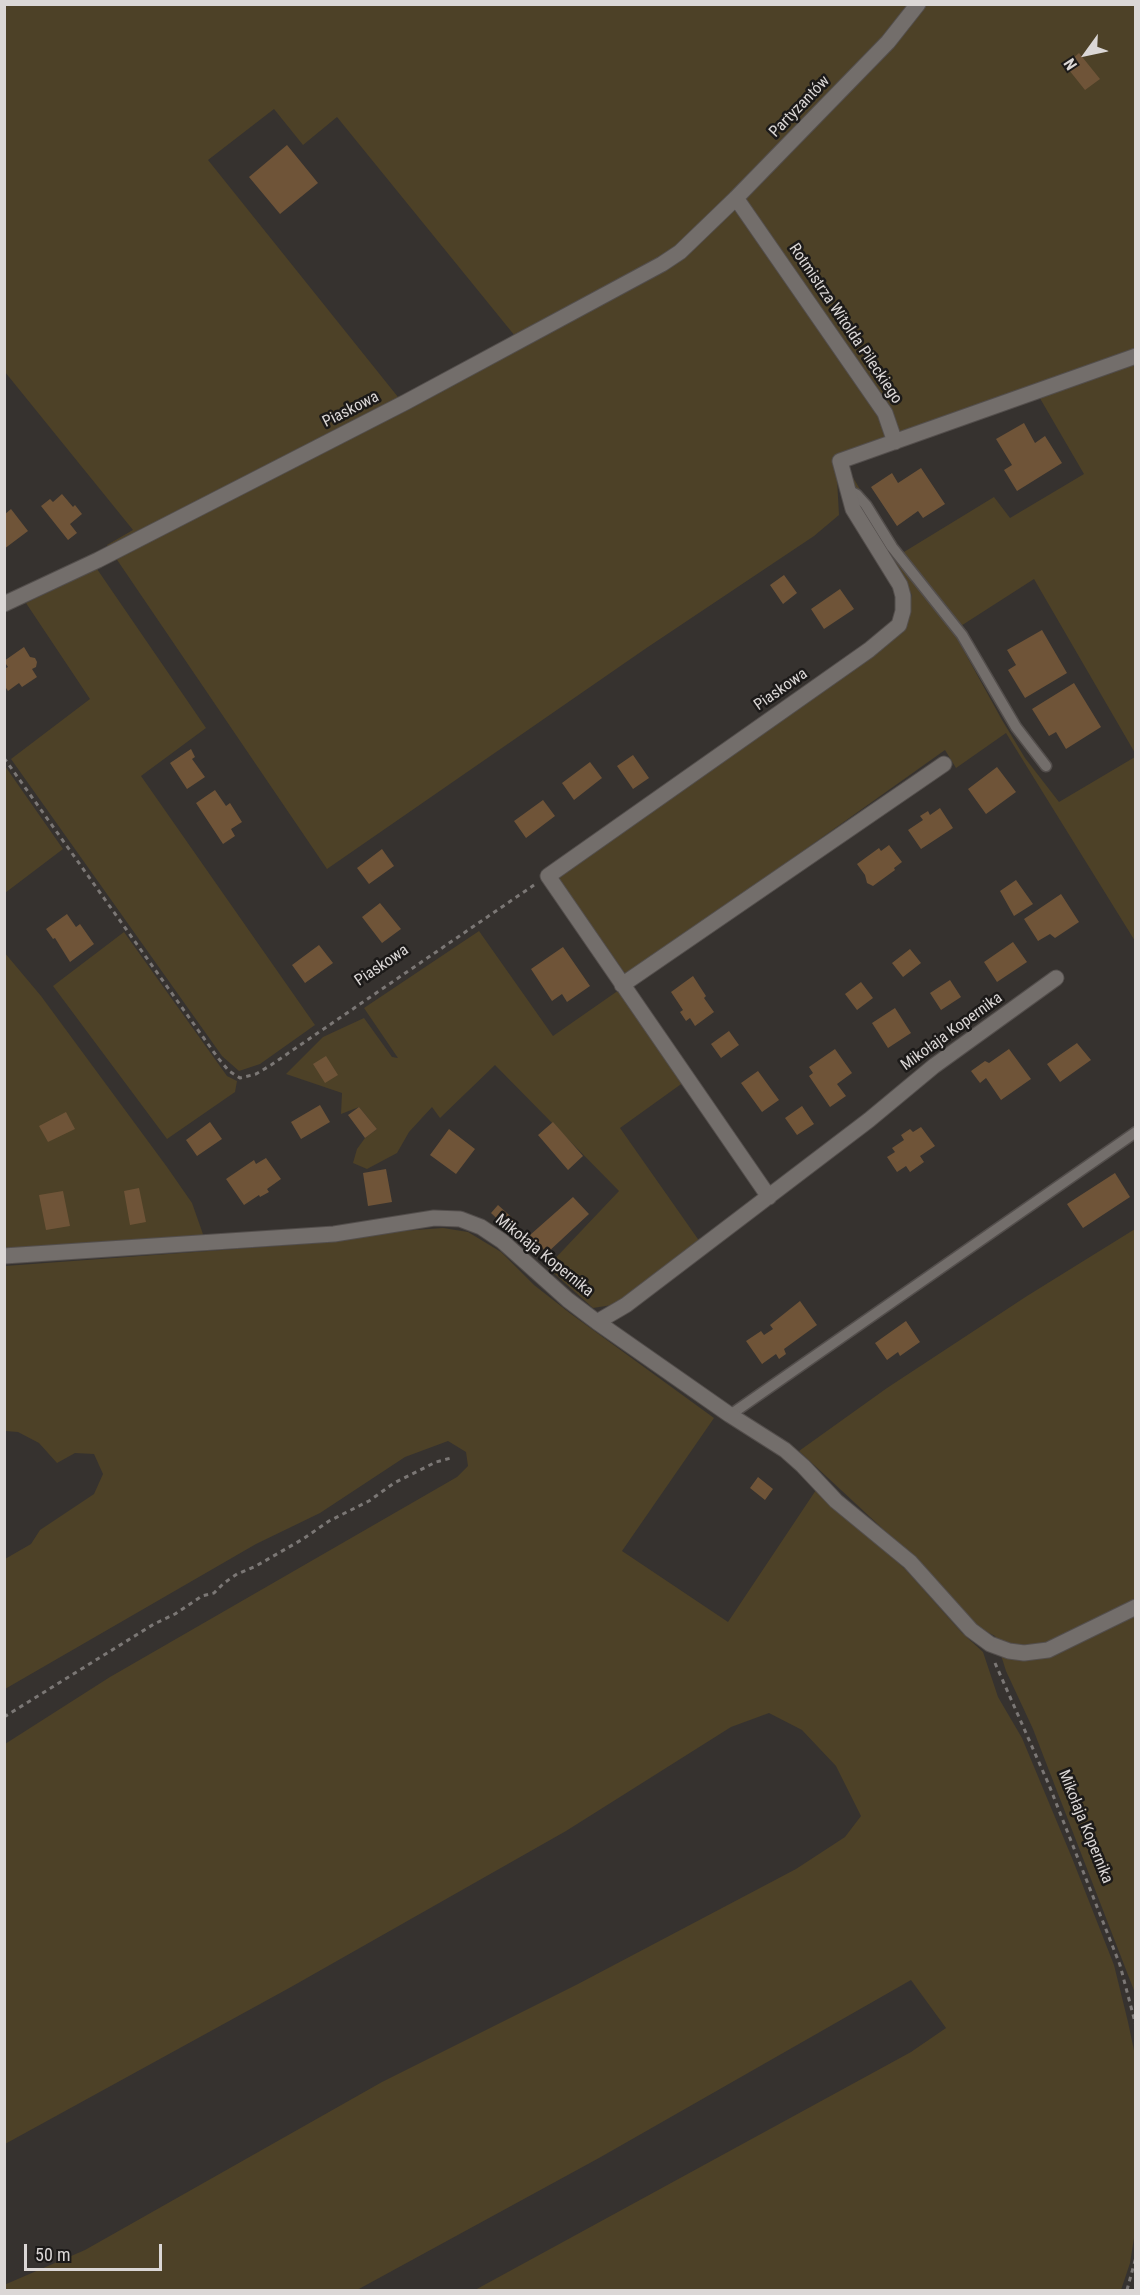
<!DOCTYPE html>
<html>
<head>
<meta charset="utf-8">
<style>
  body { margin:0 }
  #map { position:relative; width:1140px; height:2295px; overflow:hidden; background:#36322f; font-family:"Roboto Condensed",sans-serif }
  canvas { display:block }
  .frame { position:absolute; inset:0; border:6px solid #dbd7d6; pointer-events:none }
  .north { position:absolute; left:1056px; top:24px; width:60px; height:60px; -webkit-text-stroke:4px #1c1a19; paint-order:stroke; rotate:237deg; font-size:16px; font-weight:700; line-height:24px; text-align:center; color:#dbd7d6 }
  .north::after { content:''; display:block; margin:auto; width:21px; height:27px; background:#dbd7d6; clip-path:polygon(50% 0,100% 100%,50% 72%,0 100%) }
  .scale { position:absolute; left:24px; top:2244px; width:138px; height:27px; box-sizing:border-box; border:3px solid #dbd7d6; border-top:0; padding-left:8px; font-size:18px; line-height:21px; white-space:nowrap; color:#dbd7d6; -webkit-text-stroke:4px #1c1a19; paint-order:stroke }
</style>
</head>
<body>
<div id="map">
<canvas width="1140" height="2295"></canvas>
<div class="frame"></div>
<div class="north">N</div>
<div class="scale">50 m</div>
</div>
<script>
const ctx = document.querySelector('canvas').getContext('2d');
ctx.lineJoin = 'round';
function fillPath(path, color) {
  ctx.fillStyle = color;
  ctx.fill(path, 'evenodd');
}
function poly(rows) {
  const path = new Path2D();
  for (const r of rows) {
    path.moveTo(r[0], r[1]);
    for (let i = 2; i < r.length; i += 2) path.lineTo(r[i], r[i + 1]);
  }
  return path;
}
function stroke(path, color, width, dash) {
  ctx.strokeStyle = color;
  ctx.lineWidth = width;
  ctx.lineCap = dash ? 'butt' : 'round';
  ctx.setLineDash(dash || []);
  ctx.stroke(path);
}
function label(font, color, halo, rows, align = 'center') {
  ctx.font = font + ' "Roboto Condensed",sans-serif';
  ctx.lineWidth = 5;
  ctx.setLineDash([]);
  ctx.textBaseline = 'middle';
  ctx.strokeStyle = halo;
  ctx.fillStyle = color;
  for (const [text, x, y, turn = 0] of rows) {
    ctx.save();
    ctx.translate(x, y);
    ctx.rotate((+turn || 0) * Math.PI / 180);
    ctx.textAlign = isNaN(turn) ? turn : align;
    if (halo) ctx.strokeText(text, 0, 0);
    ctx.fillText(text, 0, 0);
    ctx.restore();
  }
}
fillPath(poly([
  [4,5,1135,5,1135,753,1034,579,953,631,1002,720,1025,758,1059,802,1135,757,1135,941,1006,733,956,768,945,750,627,976,557,877,902,633,912,595,861,516,845,464,899,555,994,497,1010,518,1084,474,1034,388,836,461,839,515,814,536,645,649,327,869,107,545,133,530,5,372],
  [274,109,303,145,337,117,515,336,676,263,646,282,406,407,208,160],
  [97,569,206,728,141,776,315,1025,260,1064,239,1071,222,1056,11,759,90,699,26,603],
  [5,766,63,849,5,893,4,893],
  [479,931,553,1036,619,990,684,1082,620,1128,700,1242,631,1296,612,1305,593,1308,547,1267,619,1191,495,1065,440,1118,432,1107,409,1132,397,1153,367,1169,353,1163,357,1149,365,1138,377,1129,359,1107,341,1114,342,1093,286,1074,323,1037,364,1018,392,1057,398,1058,364,1008],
  [124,932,227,1076,237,1081,235,1092,167,1139,53,986],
  [4,952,41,996,167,1167,192,1203,204,1237,5,1250],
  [443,1228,468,1232,501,1252,534,1285,571,1314,714,1418,622,1551,728,1622,816,1490,905,1569,962,1633,983,1652,998,1697,1022,1738,1072,1858,1114,1965,1128,2022,1136,2060,1136,2226,1130,2263,1121,2290,475,2290,911,2052,946,2028,911,1980,599,2158,357,2290,5,2290,4,2285,85,2250,382,2082,578,1984,796,1869,845,1837,861,1816,836,1766,802,1730,769,1713,731,1727,566,1831,291,1987,5,2144,5,1744,110,1677,457,1477,468,1466,466,1452,448,1441,405,1457,320,1513,256,1544,5,1689,5,1559,31,1544,40,1530,94,1494,103,1474,94,1454,75,1453,57,1463,39,1443,18,1432,5,1431,5,1266,331,1242,402,1231],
  [1135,1229,1135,1993,1033,1729,1006,1671,995,1636,976,1626,897,1542,799,1451,887,1388,1027,1296]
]), '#4d4127');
fillPath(poly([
  [1079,53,1100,79,1085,90,1065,65],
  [287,145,318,183,280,214,249,177],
  [1024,423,1035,443,1045,436,1062,463,1017,491,1004,470,1012,465,996,439],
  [921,468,945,504,923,518,918,511,897,526,871,487,892,473,898,483],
  [62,494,73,507,75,505,82,514,70,524,77,533,68,540,41,506,50,499,53,502],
  [11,509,28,531,4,549,4,515],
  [784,575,797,593,783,604,770,585],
  [840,589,854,609,824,629,811,609],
  [1042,630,1067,673,1025,698,1008,670,1016,665,1007,650],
  [24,647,30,657,35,658,37,662,36,667,32,669,37,677,22,687,19,683,8,691,4,685,4,669,8,667,4,661],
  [1074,683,1101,727,1066,749,1056,732,1049,736,1032,709],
  [191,749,195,757,192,759,205,777,187,789,170,763],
  [633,755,649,778,633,789,617,766],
  [590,762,602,778,574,800,562,783],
  [997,767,1016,792,986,814,968,789],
  [215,790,226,806,230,803,242,822,231,829,235,836,223,844,196,803],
  [543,800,555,816,526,838,514,821],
  [940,808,953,828,921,849,908,830,923,820,920,816,928,811,930,815],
  [889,845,902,862,894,868,895,870,873,886,867,883,865,875,857,864,879,848,881,851],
  [382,849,394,866,369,884,357,868],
  [1016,880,1033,904,1014,916,1000,891],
  [1061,894,1079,922,1055,938,1050,934,1038,941,1024,919],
  [380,903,401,929,382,943,362,917],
  [67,914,76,927,80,924,94,944,70,962,55,938,53,939,46,929],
  [1013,942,1027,962,997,982,984,962],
  [319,945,333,963,305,983,292,965],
  [563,947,590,986,567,1002,562,994,552,1001,531,969],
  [910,949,921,963,903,977,892,963],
  [693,976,706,996,704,998,714,1012,695,1026,690,1018,686,1021,680,1012,683,1010,671,992],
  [950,980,961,997,941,1010,930,993],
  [861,982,873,998,857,1010,845,994],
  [895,1008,911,1033,888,1048,872,1023],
  [729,1031,739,1045,721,1058,711,1044],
  [1077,1043,1091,1060,1060,1082,1047,1064],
  [835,1049,852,1073,837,1084,846,1096,830,1107,809,1076,813,1073,809,1067],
  [1009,1049,1031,1079,1001,1100,986,1078,980,1083,971,1071,985,1061,989,1063],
  [326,1056,338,1075,325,1083,313,1064],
  [758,1071,779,1100,762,1112,741,1083],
  [320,1105,330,1122,301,1139,291,1122],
  [802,1106,814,1124,797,1135,785,1118],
  [359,1107,377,1129,365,1138,348,1115],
  [66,1112,75,1129,48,1142,39,1126],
  [210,1122,222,1139,197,1156,186,1140],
  [553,1122,583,1156,568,1170,538,1135],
  [921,1127,935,1146,920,1156,924,1162,910,1172,906,1166,897,1172,887,1157,895,1152,892,1148,904,1140,901,1135,910,1129,913,1132],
  [449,1129,475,1149,456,1174,430,1155],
  [266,1158,281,1179,267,1189,269,1192,260,1197,259,1195,244,1205,226,1179,254,1160,256,1164],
  [386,1169,392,1202,368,1206,363,1173],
  [1115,1173,1130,1197,1083,1228,1067,1204],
  [139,1188,146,1222,130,1225,124,1191],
  [63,1191,70,1226,46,1230,39,1195],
  [573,1197,589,1214,547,1253,530,1235],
  [498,1205,518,1223,511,1232,491,1213],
  [800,1301,817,1325,784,1349,786,1354,779,1359,776,1354,762,1364,746,1341,761,1331,764,1335,773,1329,770,1325],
  [906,1321,920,1342,900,1356,898,1352,887,1360,875,1343],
  [758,1477,773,1489,765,1500,750,1488]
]), '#6f5438');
const service = poly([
  [846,489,857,495,866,505,892,547,962,635,1016,727,1046,766],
  [730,1415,1136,1132]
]);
const minor = poly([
  [736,198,885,413,895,442],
  [4,604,98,560,406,402,662,264,680,252,736,198,888,42,918,4],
  [622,985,944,764],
  [769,1197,548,876,869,650,899,625,903,611,903,596,900,585,853,509,840,461,1136,356],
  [4,1256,334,1234,434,1218,460,1219,481,1227,502,1241,568,1300,597,1322,626,1305,869,1120,934,1066,1056,978],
  [597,1322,730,1415,785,1450,803,1466,836,1501,910,1562,971,1630,990,1644,1009,1651,1024,1653,1048,1650,1136,1607]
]);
stroke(service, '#534e4c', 13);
stroke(minor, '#534e4c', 17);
stroke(poly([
  [4,758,218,1058,229,1071,240,1078,256,1074,271,1065,534,885],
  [995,1663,1049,1785,1120,1965,1136,2026],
  [4,1717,154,1624,175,1614,202,1596,214,1593,224,1583,237,1574,256,1566,303,1539,329,1521,369,1501,394,1483,436,1462,451,1458],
  [1127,2290,1136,2257]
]), '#7b7775', 3, [4.5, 4.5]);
stroke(service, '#736e6b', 10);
stroke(minor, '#736e6b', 15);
label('16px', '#dbd7d6', '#1c1a19', [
  ["Partyzantów",800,107,-46],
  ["Rotmistrza Witolda Pileckiego",845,324,56],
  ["Piaskowa",351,410,-27],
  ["Piaskowa",781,690,-35],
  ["Piaskowa",382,966,-34],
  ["Mikołaja Kopernika",952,1032,-36],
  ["Mikołaja Kopernika",544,1256,39],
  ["Mikołaja Kopernika",1085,1827,68]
]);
</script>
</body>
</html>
